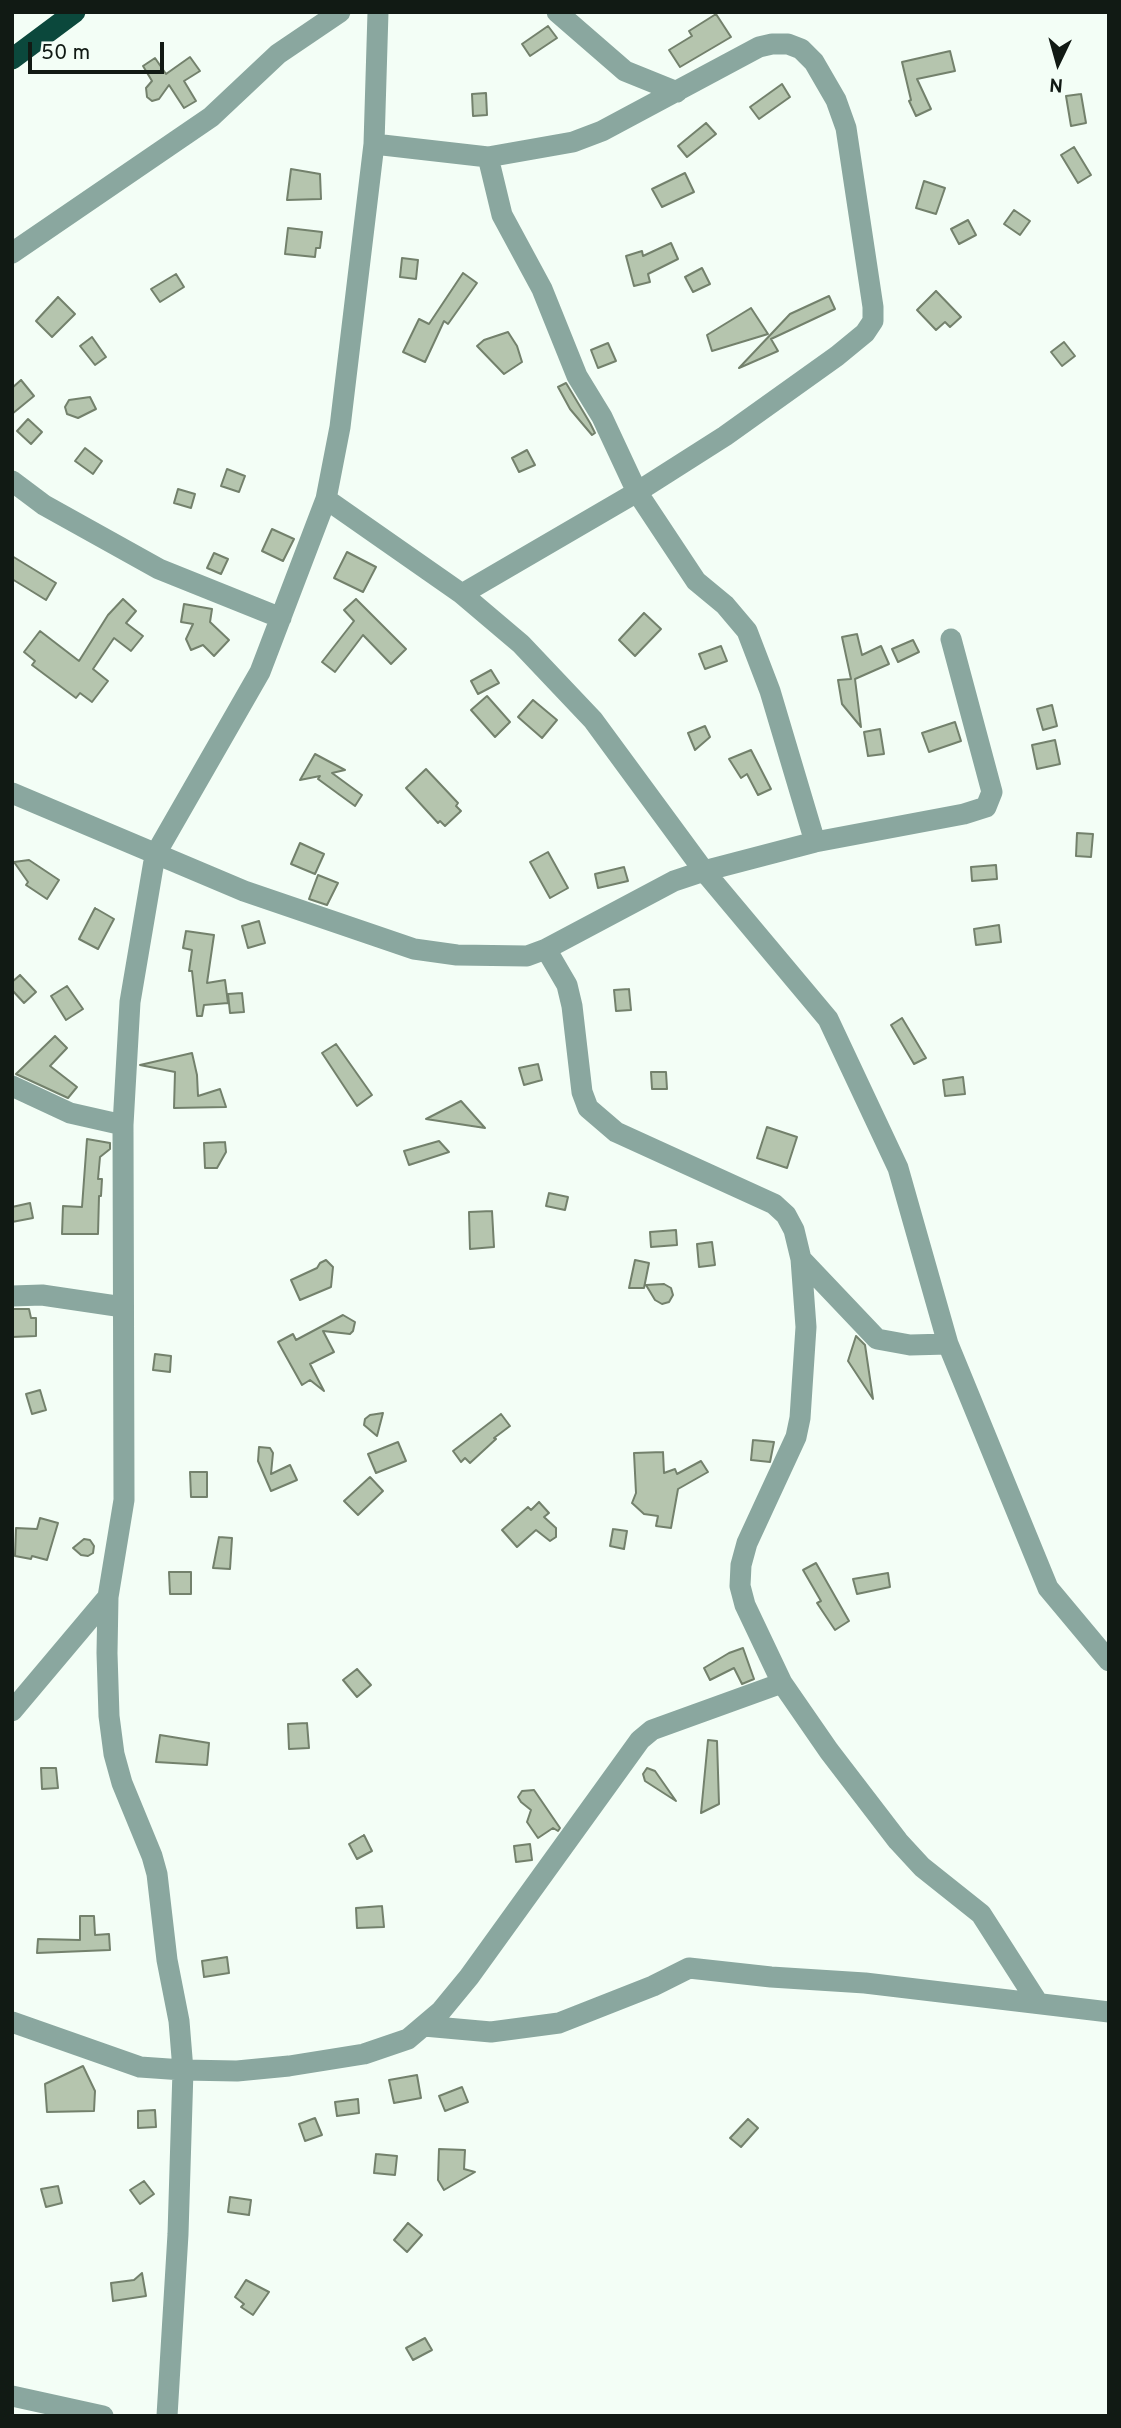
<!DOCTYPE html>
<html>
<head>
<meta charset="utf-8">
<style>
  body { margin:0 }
  #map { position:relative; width:1121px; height:2428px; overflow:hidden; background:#f3fef6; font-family:Overpass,sans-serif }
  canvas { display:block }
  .frame { position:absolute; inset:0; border:14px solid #111a14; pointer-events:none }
  .north { position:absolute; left:1023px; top:28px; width:70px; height:70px; -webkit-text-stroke:5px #f3fef6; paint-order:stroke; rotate:185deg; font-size:19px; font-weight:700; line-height:28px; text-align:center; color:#111a14 }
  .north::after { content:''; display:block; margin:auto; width:24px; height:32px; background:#111a14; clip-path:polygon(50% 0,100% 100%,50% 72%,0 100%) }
  .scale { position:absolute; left:28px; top:42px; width:136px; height:32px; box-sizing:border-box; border:4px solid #111a14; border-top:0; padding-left:9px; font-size:21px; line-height:24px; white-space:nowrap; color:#111a14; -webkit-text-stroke:5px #f3fef6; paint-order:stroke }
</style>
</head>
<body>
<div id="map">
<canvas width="1121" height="2428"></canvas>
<div class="frame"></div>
<div class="north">N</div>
<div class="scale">50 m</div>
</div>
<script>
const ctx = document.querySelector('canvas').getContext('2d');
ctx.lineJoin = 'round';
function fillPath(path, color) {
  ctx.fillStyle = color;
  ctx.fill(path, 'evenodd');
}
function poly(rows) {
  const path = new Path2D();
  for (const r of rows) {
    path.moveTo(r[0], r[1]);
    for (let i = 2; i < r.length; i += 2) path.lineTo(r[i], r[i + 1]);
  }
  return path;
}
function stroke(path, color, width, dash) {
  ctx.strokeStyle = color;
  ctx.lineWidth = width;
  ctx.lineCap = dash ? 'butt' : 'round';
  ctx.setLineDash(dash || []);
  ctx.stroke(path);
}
const building = poly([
  [716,14,731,37,680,67,669,50,692,36,689,31,716,14],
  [548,26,557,38,530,56,522,44,548,26],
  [950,51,955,71,917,79,931,109,916,116,909,101,911,100,902,62,950,51],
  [190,57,200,71,184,81,196,101,184,108,169,85,159,99,152,101,147,97,146,88,152,81,143,66,155,58,166,74,190,57],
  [782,84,790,97,759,119,750,107,782,84],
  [486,93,487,115,473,116,472,94,486,93],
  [1081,94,1086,123,1071,126,1066,96,1081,94],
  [706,123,716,134,687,157,678,146,706,123],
  [1074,147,1091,175,1078,183,1061,155,1074,147],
  [291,169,320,174,321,199,287,200,291,169],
  [685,173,694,192,662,207,652,189,685,173],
  [924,181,945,188,936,214,916,208,924,181],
  [1014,210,1030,221,1020,235,1004,224,1014,210],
  [968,220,976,235,959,244,951,229,968,220],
  [288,228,322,232,320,248,316,248,315,257,285,254,288,228],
  [671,243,678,259,648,274,650,282,634,286,626,256,642,251,643,256,671,243],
  [402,258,418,260,416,279,400,277,402,258],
  [702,268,710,284,693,292,685,277,702,268],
  [463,273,477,283,448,324,444,321,425,362,403,352,419,319,429,324,463,273],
  [176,274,184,287,160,302,151,289,176,274],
  [936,291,961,317,950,327,945,322,936,330,917,310,936,291],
  [829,296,835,309,771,339,778,351,739,368,790,314,829,296],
  [58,297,75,314,52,337,36,321,58,297],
  [751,308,768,334,712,351,707,335,751,308],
  [508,332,517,346,522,362,504,374,477,346,484,340,508,332],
  [92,337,106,357,95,365,80,346,92,337],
  [1064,342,1075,356,1062,366,1051,352,1064,342],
  [608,343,616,361,598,368,591,350,608,343],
  [21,380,34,396,12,414,12,388,21,380],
  [566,383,590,423,595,433,592,435,570,409,558,387,566,383],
  [90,397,96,409,78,418,67,414,65,407,69,400,90,397],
  [28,419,42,432,31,444,17,431,28,419],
  [85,448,102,461,93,474,75,461,85,448],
  [527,450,535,465,519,472,512,458,527,450],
  [227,469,245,476,239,492,221,486,227,469],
  [178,489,195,494,191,508,174,503,178,489],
  [272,529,294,539,283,561,262,551,272,529],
  [347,552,376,567,363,592,334,578,347,552],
  [214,553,228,559,221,574,207,568,214,553],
  [12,556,56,583,46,600,12,579,12,556],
  [123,599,136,611,126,623,143,636,131,651,114,638,93,669,108,681,92,702,80,693,76,698,32,665,35,661,24,652,40,631,79,661,108,615,123,599],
  [356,599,406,649,391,664,363,635,335,672,322,662,354,621,344,610,356,599],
  [184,604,212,609,210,622,229,640,214,656,203,645,191,650,186,639,193,624,181,622,184,604],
  [644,613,661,629,635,656,619,640,644,613],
  [857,634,862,655,881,646,889,664,855,679,861,727,842,704,838,680,851,679,842,637,857,634],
  [913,640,919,652,898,662,892,649,913,640],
  [721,646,727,661,705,669,699,654,721,646],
  [491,670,499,683,478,694,471,681,491,670],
  [487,696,510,722,495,737,471,710,487,696],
  [533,700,557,720,542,738,518,717,533,700],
  [1052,705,1057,726,1043,730,1037,709,1052,705],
  [955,722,961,741,929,752,922,733,955,722],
  [705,726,710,737,695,750,688,733,705,726],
  [880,729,884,754,868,756,864,732,880,729],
  [1055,740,1060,764,1037,769,1032,745,1055,740],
  [751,750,771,789,758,795,747,774,741,778,729,759,751,750],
  [315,754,345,770,332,773,362,795,355,806,318,779,320,776,300,780,315,754],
  [426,769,458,803,456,806,461,811,445,826,440,821,438,823,406,788,426,769],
  [1077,833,1093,834,1091,857,1076,856,1077,833],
  [300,843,324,854,315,874,291,864,300,843],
  [548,852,568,888,550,898,530,862,548,852],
  [29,860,59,880,47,899,26,885,28,882,14,862,29,860],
  [996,865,997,879,972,881,971,867,996,865],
  [624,867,628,881,598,888,595,874,624,867],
  [318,875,338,883,327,905,309,899,318,875],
  [95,908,114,919,98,949,79,939,95,908],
  [259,921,265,943,248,948,242,926,259,921],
  [999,925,1001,942,976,945,974,929,999,925],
  [186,931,214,935,207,983,225,980,228,1003,204,1005,202,1016,197,1016,192,971,189,971,192,950,183,948,186,931],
  [20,975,36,992,24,1003,12,990,12,982,20,975],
  [67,986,83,1009,66,1020,51,996,67,986],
  [629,989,631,1010,616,1011,614,990,629,989],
  [242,993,244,1012,230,1013,228,994,242,993],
  [902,1018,926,1058,914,1064,891,1025,902,1018],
  [55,1036,67,1048,50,1066,77,1087,68,1098,16,1074,55,1036],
  [336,1044,372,1095,357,1106,322,1053,336,1044],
  [192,1053,197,1075,198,1096,220,1089,226,1107,174,1108,175,1072,140,1065,192,1053],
  [538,1064,542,1080,524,1085,519,1068,538,1064],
  [651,1072,666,1072,667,1089,652,1089,651,1072],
  [963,1077,965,1094,945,1096,943,1080,963,1077],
  [461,1101,485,1128,426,1119,461,1101],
  [767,1127,797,1137,787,1168,757,1158,767,1127],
  [87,1139,110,1143,110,1149,100,1157,98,1179,102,1179,101,1196,99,1196,98,1234,62,1234,63,1206,82,1207,87,1139],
  [439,1141,449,1152,409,1165,404,1151,439,1141],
  [225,1142,226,1152,217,1168,205,1168,204,1143,225,1142],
  [549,1193,568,1197,565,1210,546,1206,549,1193],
  [30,1203,33,1218,12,1222,12,1207,30,1203],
  [492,1211,494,1247,470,1249,469,1212,492,1211],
  [676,1230,677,1245,651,1247,650,1232,676,1230],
  [712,1242,715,1265,699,1267,697,1244,712,1242],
  [326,1260,333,1267,331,1287,300,1300,291,1280,317,1268,320,1263,326,1260],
  [635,1260,649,1263,644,1288,629,1288,635,1260],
  [664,1284,671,1288,673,1295,669,1302,662,1304,655,1300,646,1285,664,1284],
  [12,1309,29,1309,31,1318,36,1318,36,1336,12,1337,12,1309],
  [343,1315,355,1322,353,1331,350,1334,323,1331,334,1352,310,1364,324,1391,310,1380,302,1385,278,1342,293,1334,296,1340,343,1315],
  [856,1336,865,1345,873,1399,848,1361,856,1336],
  [155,1354,171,1356,170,1372,153,1370,155,1354],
  [40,1390,46,1410,32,1414,26,1394,40,1390],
  [383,1413,377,1436,364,1425,365,1419,370,1415,383,1413],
  [501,1414,510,1426,494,1438,496,1439,470,1463,465,1458,461,1462,453,1451,501,1414],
  [753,1440,774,1442,770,1462,751,1460,753,1440],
  [398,1442,406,1461,376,1473,368,1454,398,1442],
  [259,1447,270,1448,273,1453,271,1474,290,1465,297,1480,271,1491,258,1461,259,1447],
  [663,1452,664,1473,675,1469,677,1474,701,1461,708,1472,678,1489,671,1528,656,1526,658,1516,644,1514,632,1503,636,1493,634,1453,663,1452],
  [190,1472,207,1472,207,1497,191,1497,190,1472],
  [370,1477,383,1491,358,1515,344,1501,370,1477],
  [539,1502,549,1513,544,1517,556,1528,556,1537,550,1541,536,1530,517,1547,502,1530,528,1507,531,1510,539,1502],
  [40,1518,58,1523,47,1560,32,1556,31,1559,15,1556,16,1528,37,1529,40,1518],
  [613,1529,627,1531,624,1549,610,1546,613,1529],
  [219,1537,232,1538,230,1569,213,1568,219,1537],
  [84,1539,90,1540,94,1546,93,1553,88,1556,81,1555,73,1548,84,1539],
  [816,1563,849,1621,835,1630,817,1603,821,1601,803,1570,816,1563],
  [169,1572,191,1572,191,1594,170,1594,169,1572],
  [888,1573,890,1587,857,1594,853,1579,888,1573],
  [743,1648,754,1679,742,1684,734,1668,710,1680,704,1668,729,1653,743,1648],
  [357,1669,371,1685,357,1697,343,1680,357,1669],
  [307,1723,309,1748,289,1749,288,1724,307,1723],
  [160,1735,209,1743,207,1765,156,1762,160,1735],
  [708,1740,717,1741,719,1804,701,1813,708,1740],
  [41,1768,56,1768,58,1788,42,1789,41,1768],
  [647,1768,655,1771,676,1801,645,1781,643,1774,647,1768],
  [534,1790,560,1828,558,1831,553,1828,538,1838,527,1822,531,1810,521,1802,518,1797,522,1791,534,1790],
  [364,1835,372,1851,357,1859,349,1844,364,1835],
  [530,1844,532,1860,516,1862,514,1846,530,1844],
  [382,1906,384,1927,357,1928,356,1908,382,1906],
  [80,1916,94,1916,95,1935,109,1934,110,1950,37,1953,38,1939,80,1940,80,1916],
  [227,1957,229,1973,204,1977,202,1961,227,1957],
  [83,2066,95,2091,94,2111,47,2112,45,2084,83,2066],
  [417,2075,421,2098,394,2103,389,2080,417,2075],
  [462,2087,468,2102,445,2111,439,2096,462,2087],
  [358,2099,359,2113,337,2116,335,2102,358,2099],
  [155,2110,156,2127,138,2128,138,2111,155,2110],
  [315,2118,322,2135,305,2141,299,2124,315,2118],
  [748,2119,758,2128,741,2147,730,2138,748,2119],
  [439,2149,465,2150,464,2169,475,2172,444,2190,438,2180,439,2149],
  [376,2154,397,2156,395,2175,374,2173,376,2154],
  [144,2181,154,2194,140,2204,130,2190,144,2181],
  [58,2186,62,2203,46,2207,41,2189,58,2186],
  [230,2197,251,2200,249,2215,228,2212,230,2197],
  [408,2223,422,2235,407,2252,394,2240,408,2223],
  [142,2273,146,2296,113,2301,111,2283,134,2280,142,2273],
  [246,2280,269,2292,253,2315,241,2307,244,2304,235,2297,246,2280],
  [425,2338,432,2350,413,2360,406,2348,425,2338]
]);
fillPath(building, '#b5c5ae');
stroke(building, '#73816c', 2);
stroke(poly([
  [557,12,625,71,677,92],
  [374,144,488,157,573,142,602,131,759,47,772,44,788,44,801,49,814,62,836,100,846,128,873,307,873,321,865,333,837,356,725,436,637,492,462,594],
  [488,157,502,215,542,289,577,376,602,417,637,492,696,581,725,605,747,631,770,691,815,842],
  [12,253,211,117,278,54,340,12],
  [12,481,44,505,159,569,281,618],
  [951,639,992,792,986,807,964,814,815,842,704,871,828,1019,898,1168,948,1344,1048,1588,1109,1661],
  [12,793,244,891,414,949,457,955,527,956,546,949,674,881,704,871,593,720,521,644,462,594,326,499],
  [546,949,567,985,572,1006,582,1092,588,1108,616,1132,774,1204,786,1215,794,1230,801,1259,806,1327,800,1418,796,1437,747,1543,741,1565,740,1586,745,1605,782,1683,829,1751,898,1841,922,1867,981,1914,1038,2003],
  [12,1086,70,1113,123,1125],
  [801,1259,877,1339,910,1345,948,1344],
  [12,1296,42,1295,123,1307],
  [108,1597,107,1653,109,1716,114,1754,122,1783,152,1856,157,1874,167,1960,179,2021,183,2070,178,2234,167,2416],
  [12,1711,108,1597,124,1500,123,1125,130,1002,155,855,260,672,326,499,340,427,374,144,378,12],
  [12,2022,140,2067,183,2070,237,2071,289,2066,364,2054,408,2039,441,2011,469,1977,640,1740,652,1730,782,1683],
  [424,2026,491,2032,559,2023,653,1986,689,1968,771,1977,865,1983,1109,2012],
  [12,2396,103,2416]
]), '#8aa79f', 21);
stroke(poly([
  [12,59,75,12]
]), '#0b483c', 21);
</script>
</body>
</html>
